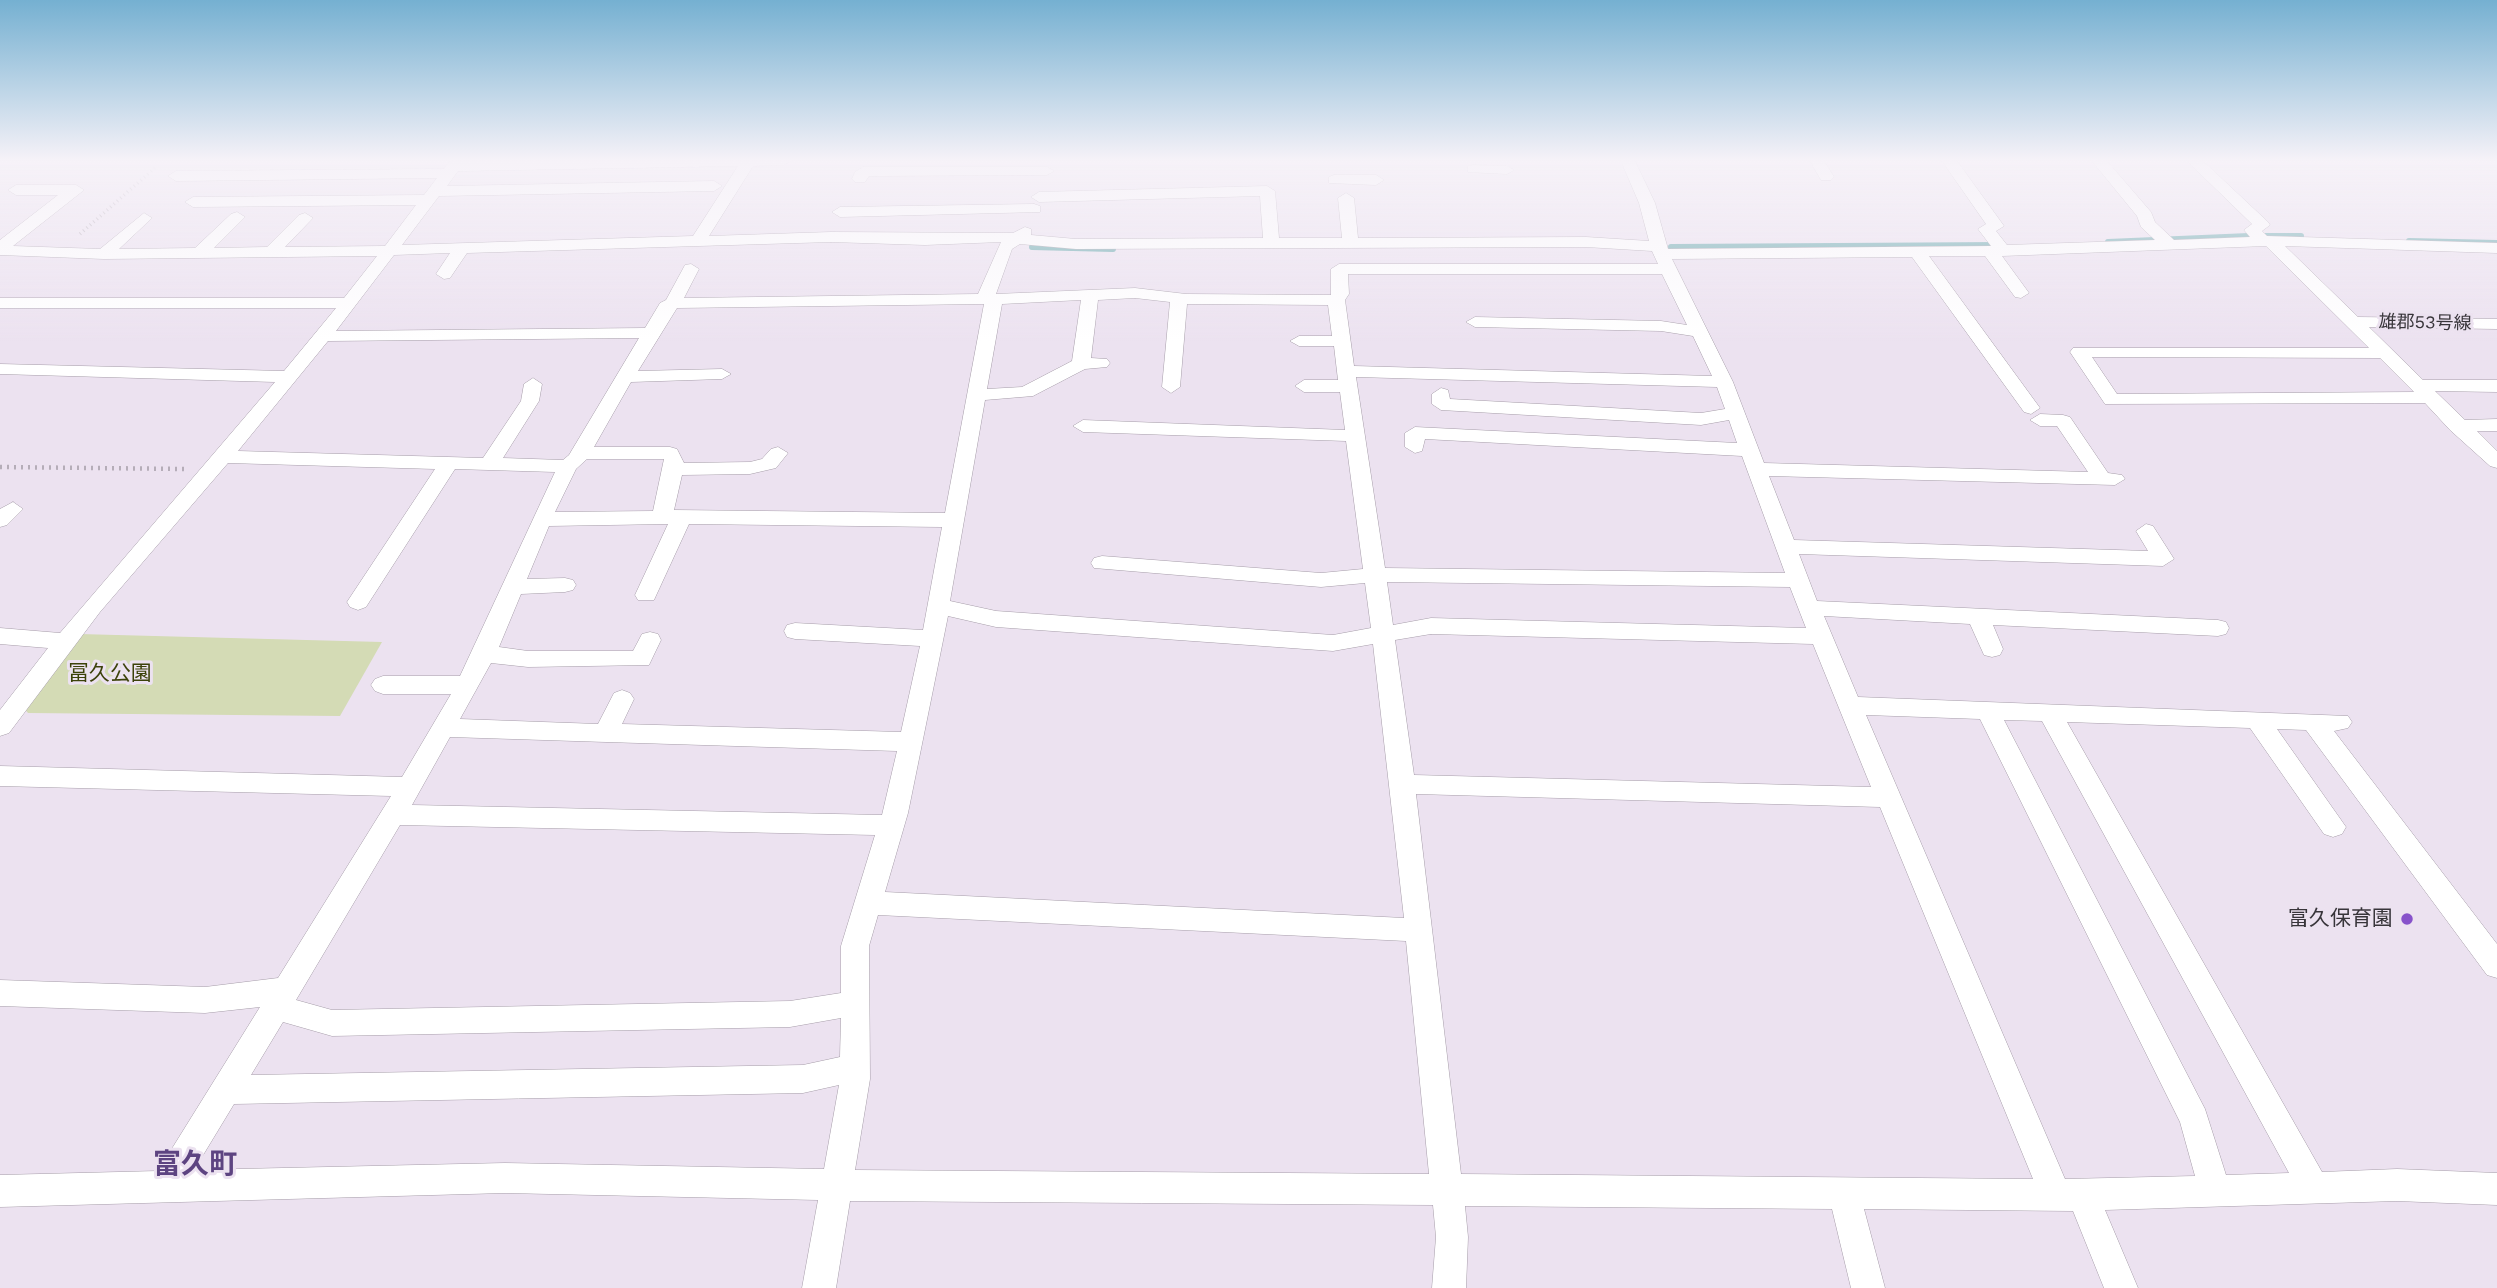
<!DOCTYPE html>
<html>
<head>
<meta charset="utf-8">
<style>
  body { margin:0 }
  canvas { display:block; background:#ece2f0 }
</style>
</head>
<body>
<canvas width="2497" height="1288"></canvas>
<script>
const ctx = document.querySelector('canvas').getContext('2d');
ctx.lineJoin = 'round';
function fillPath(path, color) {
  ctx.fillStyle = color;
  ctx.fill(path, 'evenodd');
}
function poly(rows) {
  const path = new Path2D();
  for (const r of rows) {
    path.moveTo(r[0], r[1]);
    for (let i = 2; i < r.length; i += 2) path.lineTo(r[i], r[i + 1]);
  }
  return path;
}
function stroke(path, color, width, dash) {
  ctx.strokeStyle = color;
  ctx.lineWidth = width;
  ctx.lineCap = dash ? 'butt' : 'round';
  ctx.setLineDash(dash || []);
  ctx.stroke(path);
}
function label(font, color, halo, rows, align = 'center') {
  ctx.font = font + ' "Work Sans","Noto Sans JP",sans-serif';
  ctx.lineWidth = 6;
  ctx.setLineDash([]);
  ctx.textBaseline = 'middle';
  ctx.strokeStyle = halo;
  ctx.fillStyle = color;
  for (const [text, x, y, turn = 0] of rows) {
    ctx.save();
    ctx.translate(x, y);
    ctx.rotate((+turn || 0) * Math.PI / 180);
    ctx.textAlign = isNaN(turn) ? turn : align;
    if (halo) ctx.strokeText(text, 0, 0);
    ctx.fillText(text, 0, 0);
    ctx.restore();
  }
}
fillPath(poly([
  [79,634,382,642,340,716,28,713,23,707]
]), '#d4dbb5');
stroke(poly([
  [2264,236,2301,236],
  [2409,241,2497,243],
  [2108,242,2249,236],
  [1032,247,1113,249],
  [1671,247,2001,245]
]), '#6aa9ae', 6);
const street = poly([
  [450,161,791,161,784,165,753,166,709,236,831,232,1013,233,1025,227,1031,229,1031,235,1076,239,1263,238,1260,196,1039,202,1031,197,1039,192,1267,186,1275,191,1279,238,1342,238,1338,198,1346,193,1354,198,1358,238,1586,237,1649,241,1639,203,1621,161,1635,161,1655,203,1668,249,1991,246,1978,229,1986,224,1942,161,1957,161,2004,226,1996,231,2007,245,2155,240,2141,227,2137,216,2092,161,2107,161,2151,212,2155,222,2174,240,2250,237,2244,230,2252,224,2187,161,2203,161,2268,222,2270,225,2262,231,2267,236,2497,243,2497,253,2285,246,2358,317,2497,319,2497,329,2369,327,2423,380,2497,380,2497,392,2435,391,2465,420,2497,419,2497,431,2477,431,2497,451,2497,468,2490,466,2450,430,2425,403,2105,404,2070,352,2073,348,2369,348,2266,246,2002,256,2029,293,2021,298,2015,297,1985,256,1929,256,2040,408,2031,414,2024,412,1912,257,1672,259,1733,382,1764,463,2088,472,2057,426,2040,426,2030,420,2040,414,2063,415,2070,417,2108,473,2122,475,2125,479,2115,485,1769,476,1794,540,2148,551,2136,531,2146,524,2153,526,2174,559,2163,566,1799,554,1817,601,2218,620,2226,622,2229,628,2226,634,2218,636,1993,625,2003,649,2000,655,1992,657,1984,655,1970,624,1824,616,1858,697,2348,716,2352,722,2348,728,2334,731,2497,944,2497,978,2487,975,2306,730,2277,729,2346,827,2342,834,2333,837,2324,834,2250,728,2067,722,2322,1172,2397,1169,2497,1173,2497,1205,2397,1201,2105,1210,2138,1288,2104,1288,2073,1211,1864,1209,1885,1288,1851,1288,1832,1209,1465,1206,1468,1237,1466,1288,1432,1288,1436,1237,1433,1205,850,1201,836,1288,802,1288,818,1200,505,1193,0,1207,0,1175,158,1171,260,1007,205,1013,0,1006,0,980,205,987,278,978,391,796,0,786,0,766,402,777,451,694,383,694,375,691,371,685,375,679,383,676,460,676,555,472,455,469,366,607,358,610,350,607,347,602,435,469,228,463,100,612,9,733,0,736,0,710,48,648,0,644,0,628,60,633,275,382,0,374,0,364,284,371,336,308,0,308,0,298,344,298,377,256,104,259,0,255,0,240,58,195,16,195,8,190,16,185,76,185,84,190,13,246,100,249,144,213,152,218,119,249,195,248,231,214,237,212,245,217,214,248,267,247,299,215,305,213,313,218,285,247,385,246,416,205,193,207,185,202,193,197,424,195,437,178,176,181,168,176,176,171,444,169,450,161],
  [738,166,693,236,402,245,439,196,714,191,722,186,714,181,447,186,458,171,738,166],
  [831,242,925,245,1001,242,978,294,684,298,699,269,691,264,685,265,666,300,660,303,645,328,336,331,394,255,450,253,436,274,444,279,450,278,467,253,831,242],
  [1020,244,1076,249,1586,247,1652,251,1658,264,1339,264,1331,269,1331,295,1186,294,1135,288,996,294,1012,249,1020,244],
  [1348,274,1662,274,1687,325,1661,321,1475,317,1466,322,1475,327,1661,331,1693,336,1712,376,1354,366,1345,300,1349,294,1348,274],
  [1135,298,1170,302,1162,387,1171,393,1180,387,1187,304,1328,305,1332,336,1299,336,1290,341,1299,346,1334,346,1338,380,1304,380,1295,386,1304,392,1340,392,1345,430,1083,420,1073,426,1083,432,1346,441,1363,569,1321,573,1102,556,1094,558,1091,563,1094,568,1321,587,1365,583,1371,628,1333,635,996,611,950,601,985,400,1033,396,1085,369,1107,367,1110,363,1107,359,1091,358,1098,300,1135,298],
  [1081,300,1072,361,1022,387,987,389,1002,304,1081,300],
  [984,304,945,513,674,510,682,475,750,474,776,468,788,453,778,447,771,449,762,459,750,462,684,463,677,449,670,447,594,447,631,382,722,379,731,374,722,369,638,371,677,308,984,304],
  [639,338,569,455,563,460,503,458,539,401,542,384,533,378,524,384,521,401,483,458,238,451,328,341,639,338],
  [2092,357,2380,358,2414,392,2117,394,2092,357],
  [1356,377,1717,387,1725,409,1701,413,1450,399,1448,390,1441,388,1432,394,1432,404,1441,410,1701,425,1729,420,1737,443,1415,427,1405,433,1405,447,1415,453,1422,451,1425,439,1742,456,1785,573,1385,568,1356,377],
  [587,459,664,459,653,511,555,512,576,469,587,459],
  [668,524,635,595,638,600,654,600,689,524,942,527,923,630,795,623,787,625,784,631,787,637,795,639,920,646,901,732,622,724,634,699,630,693,622,690,614,693,598,724,460,719,491,663,528,667,649,665,661,640,658,634,650,632,642,634,633,651,528,651,499,647,521,594,565,592,573,590,576,585,573,580,565,578,527,579,549,526,668,524],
  [1387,582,1790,587,1806,628,1431,618,1393,625,1387,582],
  [948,616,996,627,1333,651,1373,644,1404,918,885,892,908,813,948,616],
  [1431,634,1813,644,1871,787,1414,775,1395,640,1431,634],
  [1866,715,1980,719,2180,1122,2195,1176,2065,1179,1866,715],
  [2004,720,2042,721,2289,1173,2226,1175,2205,1109,2004,720],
  [450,737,606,742,897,751,882,815,412,805,450,737],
  [1416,794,1880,807,2033,1179,1461,1174,1416,794],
  [400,825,875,835,841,946,841,993,790,1001,332,1010,296,1000,400,825],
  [878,915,1406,941,1429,1174,855,1170,870,1079,869,946,878,915],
  [841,1018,840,1057,803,1065,251,1075,283,1022,332,1036,790,1027,841,1018],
  [839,1085,824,1169,505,1163,194,1170,234,1104,803,1093,839,1085],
  [1810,161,1824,161,1834,177,1831,180,1821,180,1810,161],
  [1473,165,1507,166,1514,170,1507,174,1468,172,1468,166,1473,165],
  [863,167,1047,167,1054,171,1047,175,869,176,865,182,855,182,852,179,855,172,863,167],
  [1334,175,1376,175,1384,180,1376,185,1329,183,1329,177,1334,175],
  [1034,204,1040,206,1040,212,840,217,832,212,840,207,1034,204],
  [13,502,23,509,7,525,0,527,0,509,13,502]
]);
stroke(street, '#a69da9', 1);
stroke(poly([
  [80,234,157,166]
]), '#b5adb8', 3.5, [1, 3.5]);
stroke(poly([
  [0,467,185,469]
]), '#b5adb8', 4.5, [2, 5]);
fillPath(street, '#fff');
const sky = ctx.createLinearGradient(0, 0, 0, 341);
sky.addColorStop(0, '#75b0d1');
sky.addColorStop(0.47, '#f6f2f8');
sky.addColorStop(1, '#f6f2f800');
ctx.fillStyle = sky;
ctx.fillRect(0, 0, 2497, 341);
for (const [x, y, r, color] of [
  [2407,919,7,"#8752ca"]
]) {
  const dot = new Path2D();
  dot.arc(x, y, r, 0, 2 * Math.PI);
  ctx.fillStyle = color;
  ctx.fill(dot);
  stroke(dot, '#ece2f0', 2.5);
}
label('18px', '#38353a', '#ece2f0', [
  ["雄郡53号線",2425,323,1]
]);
label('21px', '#3c420a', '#ece2f0', [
  ["冨久公園",110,674]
]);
label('21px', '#38353a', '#ece2f0', [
  ["富久保育園",2393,919]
], 'right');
label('bold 28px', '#5d4481', '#ece2f0', [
  ["富久町",195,1165]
]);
</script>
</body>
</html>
